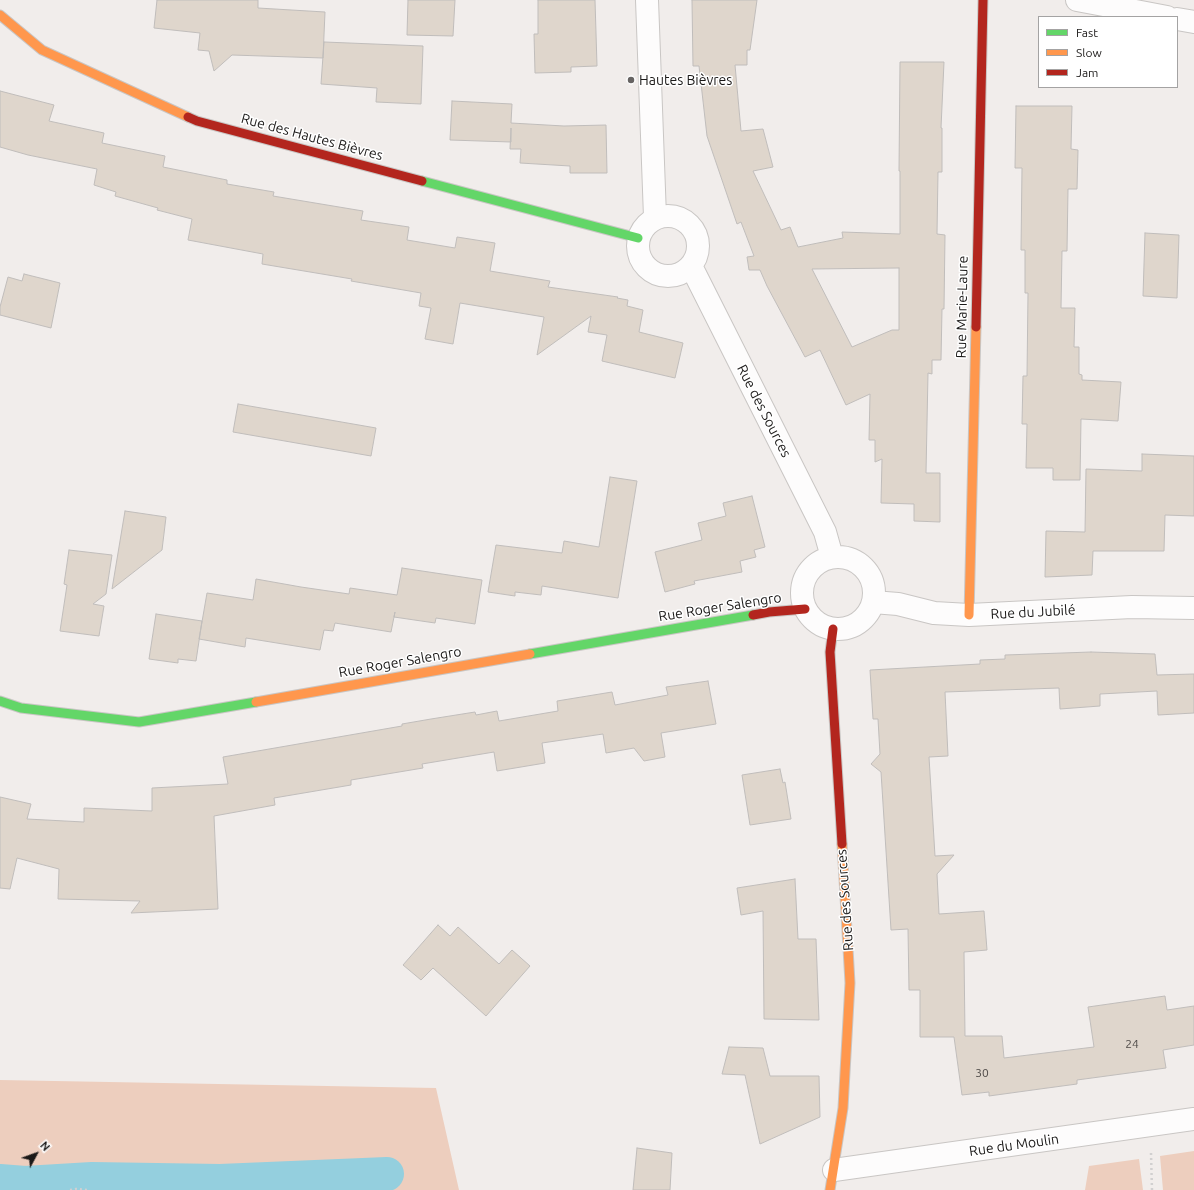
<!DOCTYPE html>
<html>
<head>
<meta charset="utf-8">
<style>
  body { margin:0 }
  #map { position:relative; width:1194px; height:1190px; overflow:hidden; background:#f1edeb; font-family:Ubuntu,sans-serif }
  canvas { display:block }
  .legend { position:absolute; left:1038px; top:16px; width:140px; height:72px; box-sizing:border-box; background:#fff; border:1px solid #a4a3a3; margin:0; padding:5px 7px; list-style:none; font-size:12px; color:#1b1918 }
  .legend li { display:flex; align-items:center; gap:8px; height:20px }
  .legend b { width:20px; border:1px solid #a4a3a3 }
  .north { position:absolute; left:16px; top:1134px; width:40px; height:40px; -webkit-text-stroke:3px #fff; paint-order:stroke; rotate:49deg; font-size:11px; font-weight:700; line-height:16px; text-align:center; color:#1b1918 }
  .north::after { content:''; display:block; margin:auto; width:14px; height:18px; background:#1b1918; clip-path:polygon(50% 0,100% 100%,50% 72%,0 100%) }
</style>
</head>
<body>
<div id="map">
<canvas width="1194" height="1190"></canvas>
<ul class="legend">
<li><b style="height:5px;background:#63d668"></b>Fast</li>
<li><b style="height:5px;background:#ff974d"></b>Slow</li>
<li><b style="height:5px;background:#b3261e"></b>Jam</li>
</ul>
<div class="north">N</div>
</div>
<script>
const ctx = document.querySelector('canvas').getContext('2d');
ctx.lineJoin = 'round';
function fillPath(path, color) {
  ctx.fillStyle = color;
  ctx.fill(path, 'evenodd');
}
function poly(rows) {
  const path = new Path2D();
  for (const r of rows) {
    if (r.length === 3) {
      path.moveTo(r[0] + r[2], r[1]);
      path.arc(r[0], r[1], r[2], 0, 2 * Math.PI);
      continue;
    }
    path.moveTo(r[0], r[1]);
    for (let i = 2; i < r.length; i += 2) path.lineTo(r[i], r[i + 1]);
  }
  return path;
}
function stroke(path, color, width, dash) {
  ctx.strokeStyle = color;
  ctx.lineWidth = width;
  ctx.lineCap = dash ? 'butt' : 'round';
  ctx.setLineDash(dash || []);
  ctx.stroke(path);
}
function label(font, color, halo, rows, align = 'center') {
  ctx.font = font + ' Ubuntu,sans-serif';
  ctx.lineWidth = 3;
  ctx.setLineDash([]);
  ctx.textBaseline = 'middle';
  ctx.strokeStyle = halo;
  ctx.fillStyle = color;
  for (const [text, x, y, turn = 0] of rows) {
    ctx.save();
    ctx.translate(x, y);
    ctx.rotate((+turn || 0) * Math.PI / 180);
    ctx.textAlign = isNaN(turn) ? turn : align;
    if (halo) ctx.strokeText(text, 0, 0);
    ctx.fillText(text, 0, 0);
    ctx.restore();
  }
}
fillPath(poly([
  [0,1080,436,1088,459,1190,0,1190],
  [1194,1151,1194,1190,1163,1190,1160,1156],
  [1139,1159,1143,1190,1085,1190,1089,1166]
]), '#edcebe');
stroke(poly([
  [0,1181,25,1183,92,1179,220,1181,387,1174]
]), '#94cfde', 34);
const building = poly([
  [157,0,258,0,258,8,325,12,323,58,232,55,214,71,209,51,198,50,200,33,154,28,157,0],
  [408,0,455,0,453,36,407,35,408,0],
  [538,0,595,0,597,66,571,67,571,72,535,73,534,34,538,34,538,0],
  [692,0,757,0,750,50,747,50,747,65,735,65,741,131,763,129,773,167,753,171,781,230,790,227,798,247,843,238,842,232,900,234,900,171,899,171,900,62,944,62,941,128,942,128,942,172,938,172,937,234,945,235,944,309,942,309,941,360,932,360,932,374,928,373,926,473,940,473,940,522,914,521,914,504,881,503,882,459,875,462,875,440,869,440,870,394,846,405,820,350,805,357,767,286,760,270,749,270,747,257,754,256,741,222,737,224,707,136,699,66,693,66,692,0],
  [899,268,899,330,892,330,852,347,812,269,899,268],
  [324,42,423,46,421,104,376,102,377,88,321,84,324,42],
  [0,91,54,105,49,121,104,133,102,143,165,156,163,167,227,180,227,184,274,192,273,196,363,211,361,220,409,227,407,240,455,248,457,237,495,243,490,271,550,281,548,287,618,297,617,298,628,300,627,306,643,310,639,332,683,343,675,378,602,361,607,335,588,332,591,316,537,355,544,317,460,303,453,344,425,339,431,308,419,306,421,293,351,281,352,279,262,264,263,254,188,240,192,219,157,210,158,208,115,196,116,192,94,185,97,169,28,155,0,147,0,91],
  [452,101,512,104,511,123,564,126,606,125,607,173,570,173,570,166,520,163,521,149,510,149,511,128,511,142,450,140,452,101],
  [1016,106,1072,106,1071,149,1078,150,1077,189,1068,189,1067,251,1062,251,1061,308,1075,308,1074,347,1079,347,1079,374,1082,375,1082,380,1121,382,1118,421,1081,419,1080,480,1053,480,1053,468,1026,468,1027,424,1022,424,1023,376,1027,376,1028,293,1025,293,1025,250,1021,250,1022,168,1015,168,1016,106],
  [1145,233,1179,235,1177,298,1143,296,1145,233],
  [24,274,60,283,51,328,0,315,0,307,8,277,22,281,24,274],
  [238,404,376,428,371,456,233,432,238,404],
  [1142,454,1194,456,1194,516,1165,515,1164,551,1093,551,1092,575,1045,577,1046,531,1085,532,1086,469,1142,471,1142,454],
  [610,477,637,481,618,598,542,586,541,595,515,592,515,596,488,592,496,545,562,553,564,541,599,547,610,477],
  [752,496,765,547,754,550,756,557,740,561,742,572,694,581,695,584,665,592,655,552,702,540,698,523,726,516,723,503,752,496],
  [125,511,166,517,162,550,112,589,125,511],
  [69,550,112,555,106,594,93,604,104,606,99,636,60,631,67,585,64,584,69,550],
  [402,568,482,580,475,624,436,618,435,623,394,617,395,612,391,632,335,623,333,631,324,630,320,650,246,638,245,647,199,639,207,593,253,600,256,579,301,587,349,594,350,588,397,595,402,568],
  [156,614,202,621,196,661,178,659,178,663,149,659,156,614],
  [1091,652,1155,654,1157,675,1194,674,1194,713,1158,715,1157,691,1100,694,1100,706,1060,709,1059,688,945,692,948,756,929,757,935,856,954,855,937,874,939,914,984,911,987,950,964,952,965,1036,1002,1036,1004,1058,1094,1047,1088,1007,1165,996,1167,1010,1194,1006,1194,1045,1163,1050,1166,1068,1077,1080,1077,1084,1040,1089,989,1096,989,1092,962,1095,954,1037,920,1037,920,990,909,990,908,929,891,930,881,772,871,764,880,754,878,719,873,719,870,670,980,664,980,660,1005,659,1005,655,1091,652],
  [708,681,716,724,661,733,665,757,644,761,634,748,606,753,603,734,542,743,545,763,497,771,494,752,422,764,423,768,351,780,351,785,274,798,275,805,214,816,218,909,131,913,140,901,58,899,59,869,17,858,10,889,0,888,0,797,31,804,27,819,84,822,84,808,152,811,152,788,228,784,223,757,402,726,402,724,431,719,475,712,476,715,497,711,499,721,558,711,557,701,612,692,615,705,668,695,666,687,708,681],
  [780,769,783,783,785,782,791,819,750,825,742,775,780,769],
  [795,879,798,939,816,939,819,1020,764,1019,763,911,741,915,737,888,795,879],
  [438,925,450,936,458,927,499,964,512,950,530,966,486,1016,433,968,421,980,403,965,438,925],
  [729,1047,763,1048,770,1076,819,1076,820,1117,760,1144,745,1075,722,1074,729,1047],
  [637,1148,672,1153,670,1190,633,1190,637,1148]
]);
fillPath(building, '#dfd6cc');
stroke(building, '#c0bdbb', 1);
const street = poly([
  [647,0,655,217],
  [1077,0,1167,17],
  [1177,19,1194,22],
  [668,246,30],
  [691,266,825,532,832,557],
  [838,593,36],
  [873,602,898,604,934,613,969,615,1132,607,1194,608],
  [834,1170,1194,1119]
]);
const fast = poly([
  [422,181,638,238],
  [530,654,753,615],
  [0,701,21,708,139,722,256,702]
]);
const slow = poly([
  [0,15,42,50,188,117],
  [969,615,976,327],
  [256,702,530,654],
  [830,1190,843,1108,850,983,842,844]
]);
const jam = poly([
  [188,117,197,121,422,181],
  [976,327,983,0],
  [753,615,769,612,805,609],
  [833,629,830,652,842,844]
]);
stroke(street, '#c9c6c4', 24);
stroke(fast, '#c9c6c4', 11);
stroke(slow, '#c9c6c4', 11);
stroke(jam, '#c9c6c4', 11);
stroke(poly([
  [1151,1153,1152,1190],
  [70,1190,76,1189,87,1190]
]), '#d1d0d0', 2.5, [2, 3]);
stroke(street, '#fdfcfc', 22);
stroke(fast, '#63d668', 9);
stroke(slow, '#ff974d', 9);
stroke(jam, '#b3261e', 9);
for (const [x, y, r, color] of [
  [631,80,4,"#666362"]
]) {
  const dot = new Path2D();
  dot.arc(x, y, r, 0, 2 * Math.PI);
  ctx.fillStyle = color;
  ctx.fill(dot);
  stroke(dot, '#fff', 1.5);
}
label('12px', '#4e4a47', null, [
  ["24",1132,1044],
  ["30",982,1073]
]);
label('14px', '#1b1918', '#fff', [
  ["Hautes Bièvres",639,80]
], 'left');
label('14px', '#1b1918', '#fff', [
  ["Rue des Hautes Bièvres",312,137,15],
  ["Rue Marie-Laure",962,307,-89],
  ["Rue des Sources",764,411,63],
  ["Rue Roger Salengro",720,607,-9],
  ["Rue du Jubilé",1033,612,-3],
  ["Rue Roger Salengro",400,662,-10],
  ["Rue des Sources",845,900,-94],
  ["Rue du Moulin",1014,1145,-8]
]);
</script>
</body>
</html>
